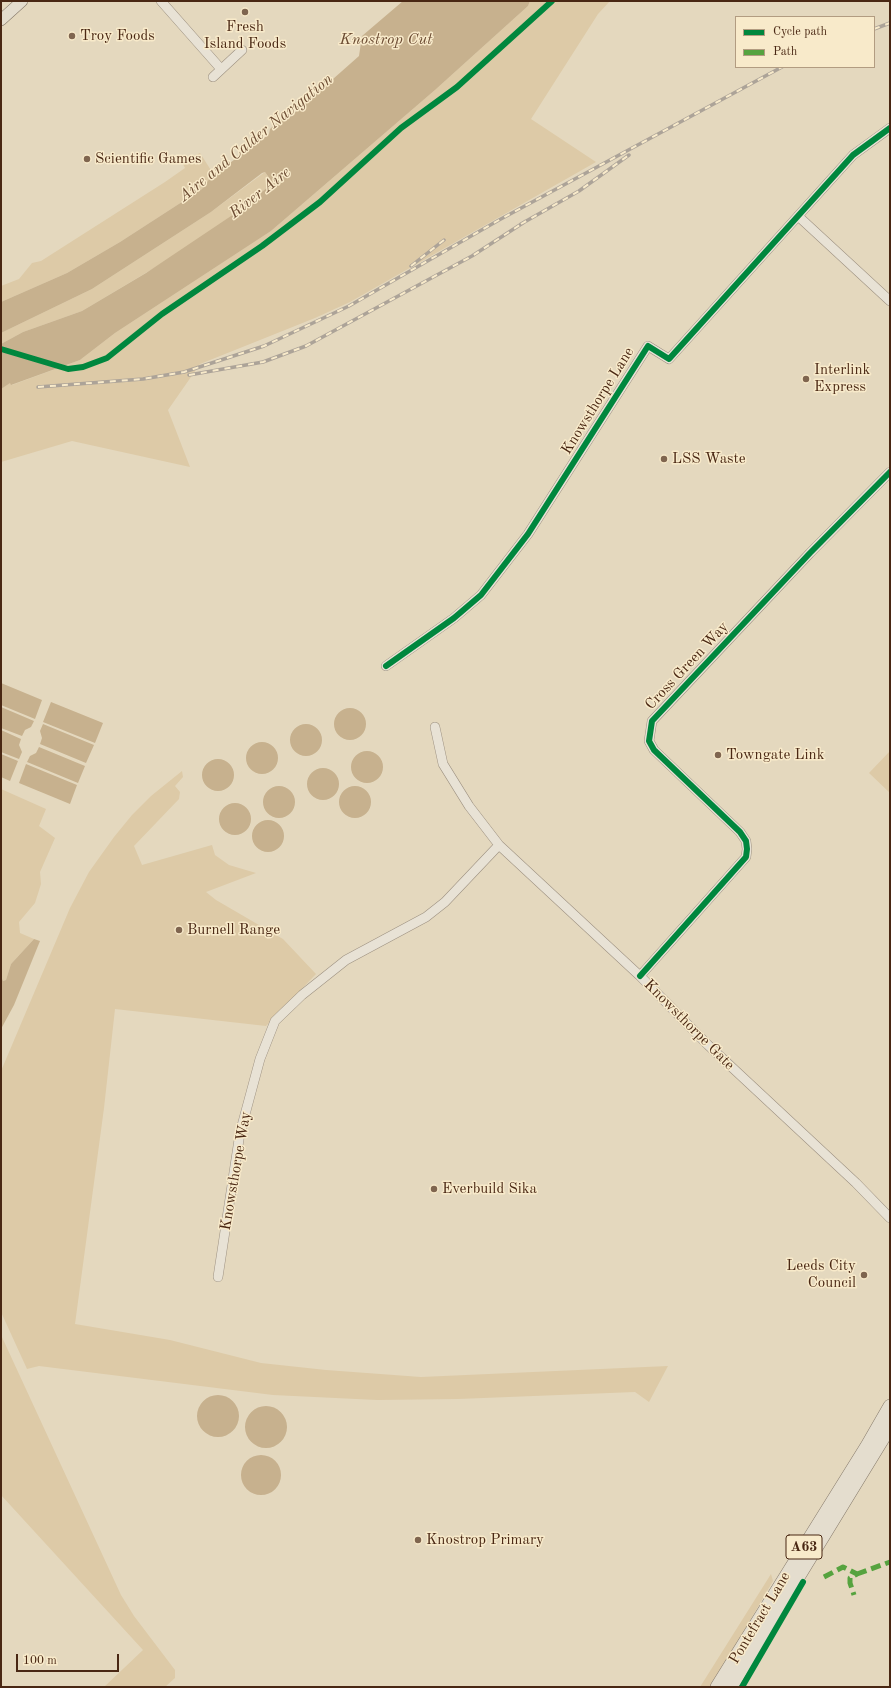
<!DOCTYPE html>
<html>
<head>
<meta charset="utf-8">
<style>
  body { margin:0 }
  #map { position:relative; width:891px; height:1688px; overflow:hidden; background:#e4d8be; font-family:"Old Standard TT",serif }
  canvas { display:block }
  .frame { position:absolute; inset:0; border:2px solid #492713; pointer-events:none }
  .legend { position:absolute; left:735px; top:16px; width:140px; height:52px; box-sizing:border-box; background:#f8eaca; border:1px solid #b29c81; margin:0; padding:5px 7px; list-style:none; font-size:12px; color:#492713 }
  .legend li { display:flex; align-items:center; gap:8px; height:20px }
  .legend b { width:20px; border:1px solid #b29c81 }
  .scale { position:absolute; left:16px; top:1654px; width:103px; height:18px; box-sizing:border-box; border:2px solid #492713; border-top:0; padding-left:5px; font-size:12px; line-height:14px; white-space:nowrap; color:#492713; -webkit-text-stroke:3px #f8eaca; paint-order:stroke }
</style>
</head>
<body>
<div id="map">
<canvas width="891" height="1688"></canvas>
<div class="frame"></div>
<ul class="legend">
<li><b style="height:5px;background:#00873e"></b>Cycle path</li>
<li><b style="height:5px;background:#56a33f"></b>Path</li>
</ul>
<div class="scale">100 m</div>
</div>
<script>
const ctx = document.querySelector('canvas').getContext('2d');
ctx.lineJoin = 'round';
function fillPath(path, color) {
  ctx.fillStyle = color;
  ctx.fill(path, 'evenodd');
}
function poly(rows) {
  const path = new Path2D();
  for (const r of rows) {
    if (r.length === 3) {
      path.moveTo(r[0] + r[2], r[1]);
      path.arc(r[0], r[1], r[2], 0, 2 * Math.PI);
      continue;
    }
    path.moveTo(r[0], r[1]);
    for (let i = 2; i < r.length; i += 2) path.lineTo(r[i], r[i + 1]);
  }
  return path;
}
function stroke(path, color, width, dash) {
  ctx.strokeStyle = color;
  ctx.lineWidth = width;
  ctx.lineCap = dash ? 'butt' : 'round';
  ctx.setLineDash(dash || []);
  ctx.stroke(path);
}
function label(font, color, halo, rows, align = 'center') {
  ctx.font = font + ' "Old Standard TT",serif';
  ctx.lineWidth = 3;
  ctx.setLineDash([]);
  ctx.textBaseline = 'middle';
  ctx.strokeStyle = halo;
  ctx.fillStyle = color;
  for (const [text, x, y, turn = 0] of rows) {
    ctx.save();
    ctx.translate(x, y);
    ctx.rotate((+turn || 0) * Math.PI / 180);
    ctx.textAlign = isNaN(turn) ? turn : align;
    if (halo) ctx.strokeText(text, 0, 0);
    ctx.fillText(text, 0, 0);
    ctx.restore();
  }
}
fillPath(poly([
  [530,1,610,1,598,14,531,119,596,162,350,302,315,318,200,364,168,410,190,467,72,441,1,462,1,389,10,382,12,385,80,360,115,333,271,231,435,90,528,6],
  [200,153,214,175,202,189,120,242,67,273,1,302,1,286,19,279,32,263,41,261,165,182,185,168,182,162],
  [265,172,270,179,269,186,222,224,174,256,82,311,23,332,1,344,1,333,92,289,211,212],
  [890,751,890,793,869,773],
  [182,771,183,777,175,786,180,792,179,799,134,846,142,865,212,845,215,855,229,865,256,873,206,892,216,900,283,939,316,974,266,1026,115,1009,104,1108,75,1324,170,1340,261,1363,326,1370,421,1377,668,1366,649,1402,635,1392,458,1399,377,1400,273,1395,39,1366,27,1369,1,1312,1,1071,70,908,89,872,114,837,132,815,151,796],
  [1,789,46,809,39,826,55,838,40,872,41,884,35,903,19,922,20,933,34,939,11,964,6,980,3,981,1,976],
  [1,1335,121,1595,134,1616,175,1670,175,1678,165,1687,104,1687,143,1650,1,1495],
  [771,1574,773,1581,711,1687,700,1687]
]), '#ddcaa7');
fillPath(poly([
  [403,1,530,1,528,6,435,90,271,231,115,333,80,360,11,385,10,383,1,389,1,353,7,350,6,348,2,349,1,344,23,332,82,311,146,273,240,210,269,186,270,179,265,172,262,173,211,212,92,289,1,333,1,302,67,273,120,242,202,189,211,177,269,134,270,129,282,118,290,117,318,92,319,88,328,79,333,79,359,56,362,36],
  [1,683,42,700,35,719,1,705],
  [51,702,103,723,95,743,43,722],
  [1,707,34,721,31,727,25,730,22,736,1,728],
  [350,724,16],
  [43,724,94,745,86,763,40,744,42,738,40,731],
  [306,740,16],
  [1,730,21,739,19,745,22,752,19,759,1,752],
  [262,758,16],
  [39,747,85,766,78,783,27,762,30,756,36,753],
  [367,767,16],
  [1,754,18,761,10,781,1,777],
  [218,775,16],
  [26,764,77,785,70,804,19,783],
  [323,784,16],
  [355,802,16],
  [279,802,16],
  [235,819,16],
  [268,836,16],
  [34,939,40,941,14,1005,1,1029,1,976,3,981,6,980,11,964],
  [218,1416,21],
  [266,1427,21],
  [261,1475,20]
]), '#c7b18e');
const minor = poly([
  [161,1,221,69],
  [213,77,242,50],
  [798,216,890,301],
  [386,666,454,618,481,595,528,534,648,346,669,359,853,155,890,128],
  [435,727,443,764,469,806,499,845,640,976,708,1045,856,1183,890,1218],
  [640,976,746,857,747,849,746,841,740,832,654,750,649,741,652,721,810,553,890,472],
  [218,1277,240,1133,260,1059,275,1021,302,995,346,960,426,917,445,902,499,845]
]);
const major = poly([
  [1,20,22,1]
]);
const highway = poly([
  [717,1687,867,1446,890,1406],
  [731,1687,890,1427]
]);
stroke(minor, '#9c9080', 10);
stroke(major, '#85796a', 12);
stroke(highway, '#85796a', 14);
stroke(minor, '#e8e2d5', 9);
stroke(major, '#e4ddce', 11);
stroke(highway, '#e4ddce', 13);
const rail = poly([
  [874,29,890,23],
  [521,224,579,191,629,155],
  [411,266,444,240],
  [189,375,263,362,306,346,472,256,526,221],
  [38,387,143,379,184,372,264,346,349,306,499,220,782,67]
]);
stroke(rail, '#aca398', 3.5);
stroke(rail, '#f8eaca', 2, [6]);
stroke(poly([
  [857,1574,890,1562],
  [824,1577,843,1567,857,1574,850,1578,850,1583,854,1595]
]), '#56a33f', 5, [10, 5]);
stroke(poly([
  [1,349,68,369,83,367,107,358,162,314,262,246,320,202,401,128,457,87,552,1],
  [386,666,454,618,481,595,528,534,648,346,669,359,853,155,890,128],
  [640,976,746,857,747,849,746,841,740,832,654,750,649,741,652,721,810,553,890,472],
  [742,1687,803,1582]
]), '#00873e', 6);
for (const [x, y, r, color] of [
  [245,12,4,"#7f654f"],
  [72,36,4,"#7f654f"],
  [87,159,4,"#7f654f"],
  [806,379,4,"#7f654f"],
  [664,459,4,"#7f654f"],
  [718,755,4,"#7f654f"],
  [179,930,4,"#7f654f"],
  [434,1189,4,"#7f654f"],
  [864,1275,4,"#7f654f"],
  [418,1540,4,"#7f654f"]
]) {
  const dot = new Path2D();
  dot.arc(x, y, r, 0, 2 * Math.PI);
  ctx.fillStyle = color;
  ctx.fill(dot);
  stroke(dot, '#f8eaca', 1.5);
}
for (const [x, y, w] of [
  [804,1547,36]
]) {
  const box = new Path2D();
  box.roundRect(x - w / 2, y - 12, w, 24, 3);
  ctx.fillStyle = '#f8eaca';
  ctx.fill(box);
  stroke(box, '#492713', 1);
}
label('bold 14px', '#492713', null, [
  ["A63",804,1547]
]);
label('15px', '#492713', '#f8eaca', [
  ["Fresh",245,27,"center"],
  ["Island Foods",245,44,"center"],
  ["Troy Foods",80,36],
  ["Scientific Games",95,159],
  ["Interlink",814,370],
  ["Express",814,387],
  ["LSS Waste",672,459],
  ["Towngate Link",726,755],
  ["Burnell Range",187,930],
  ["Everbuild Sika",442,1189],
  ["Leeds City",856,1266,"right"],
  ["Council",856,1283,"right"],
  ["Knostrop Primary",426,1540]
], 'left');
label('15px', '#492713', '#f8eaca', [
  ["Knowsthorpe Lane",598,401,-58],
  ["Cross Green Way",687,666,-47],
  ["Knowsthorpe Gate",689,1025,45],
  ["Knowsthorpe Way",236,1171,-80],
  ["Pontefract Lane",760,1618,-59]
]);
label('italic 16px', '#6b4b32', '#f8eaca', [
  ["Knostrop Cut",386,40],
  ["Aire and Calder Navigation",256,138,-39],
  ["River Aire",260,193,-38]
]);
</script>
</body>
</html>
